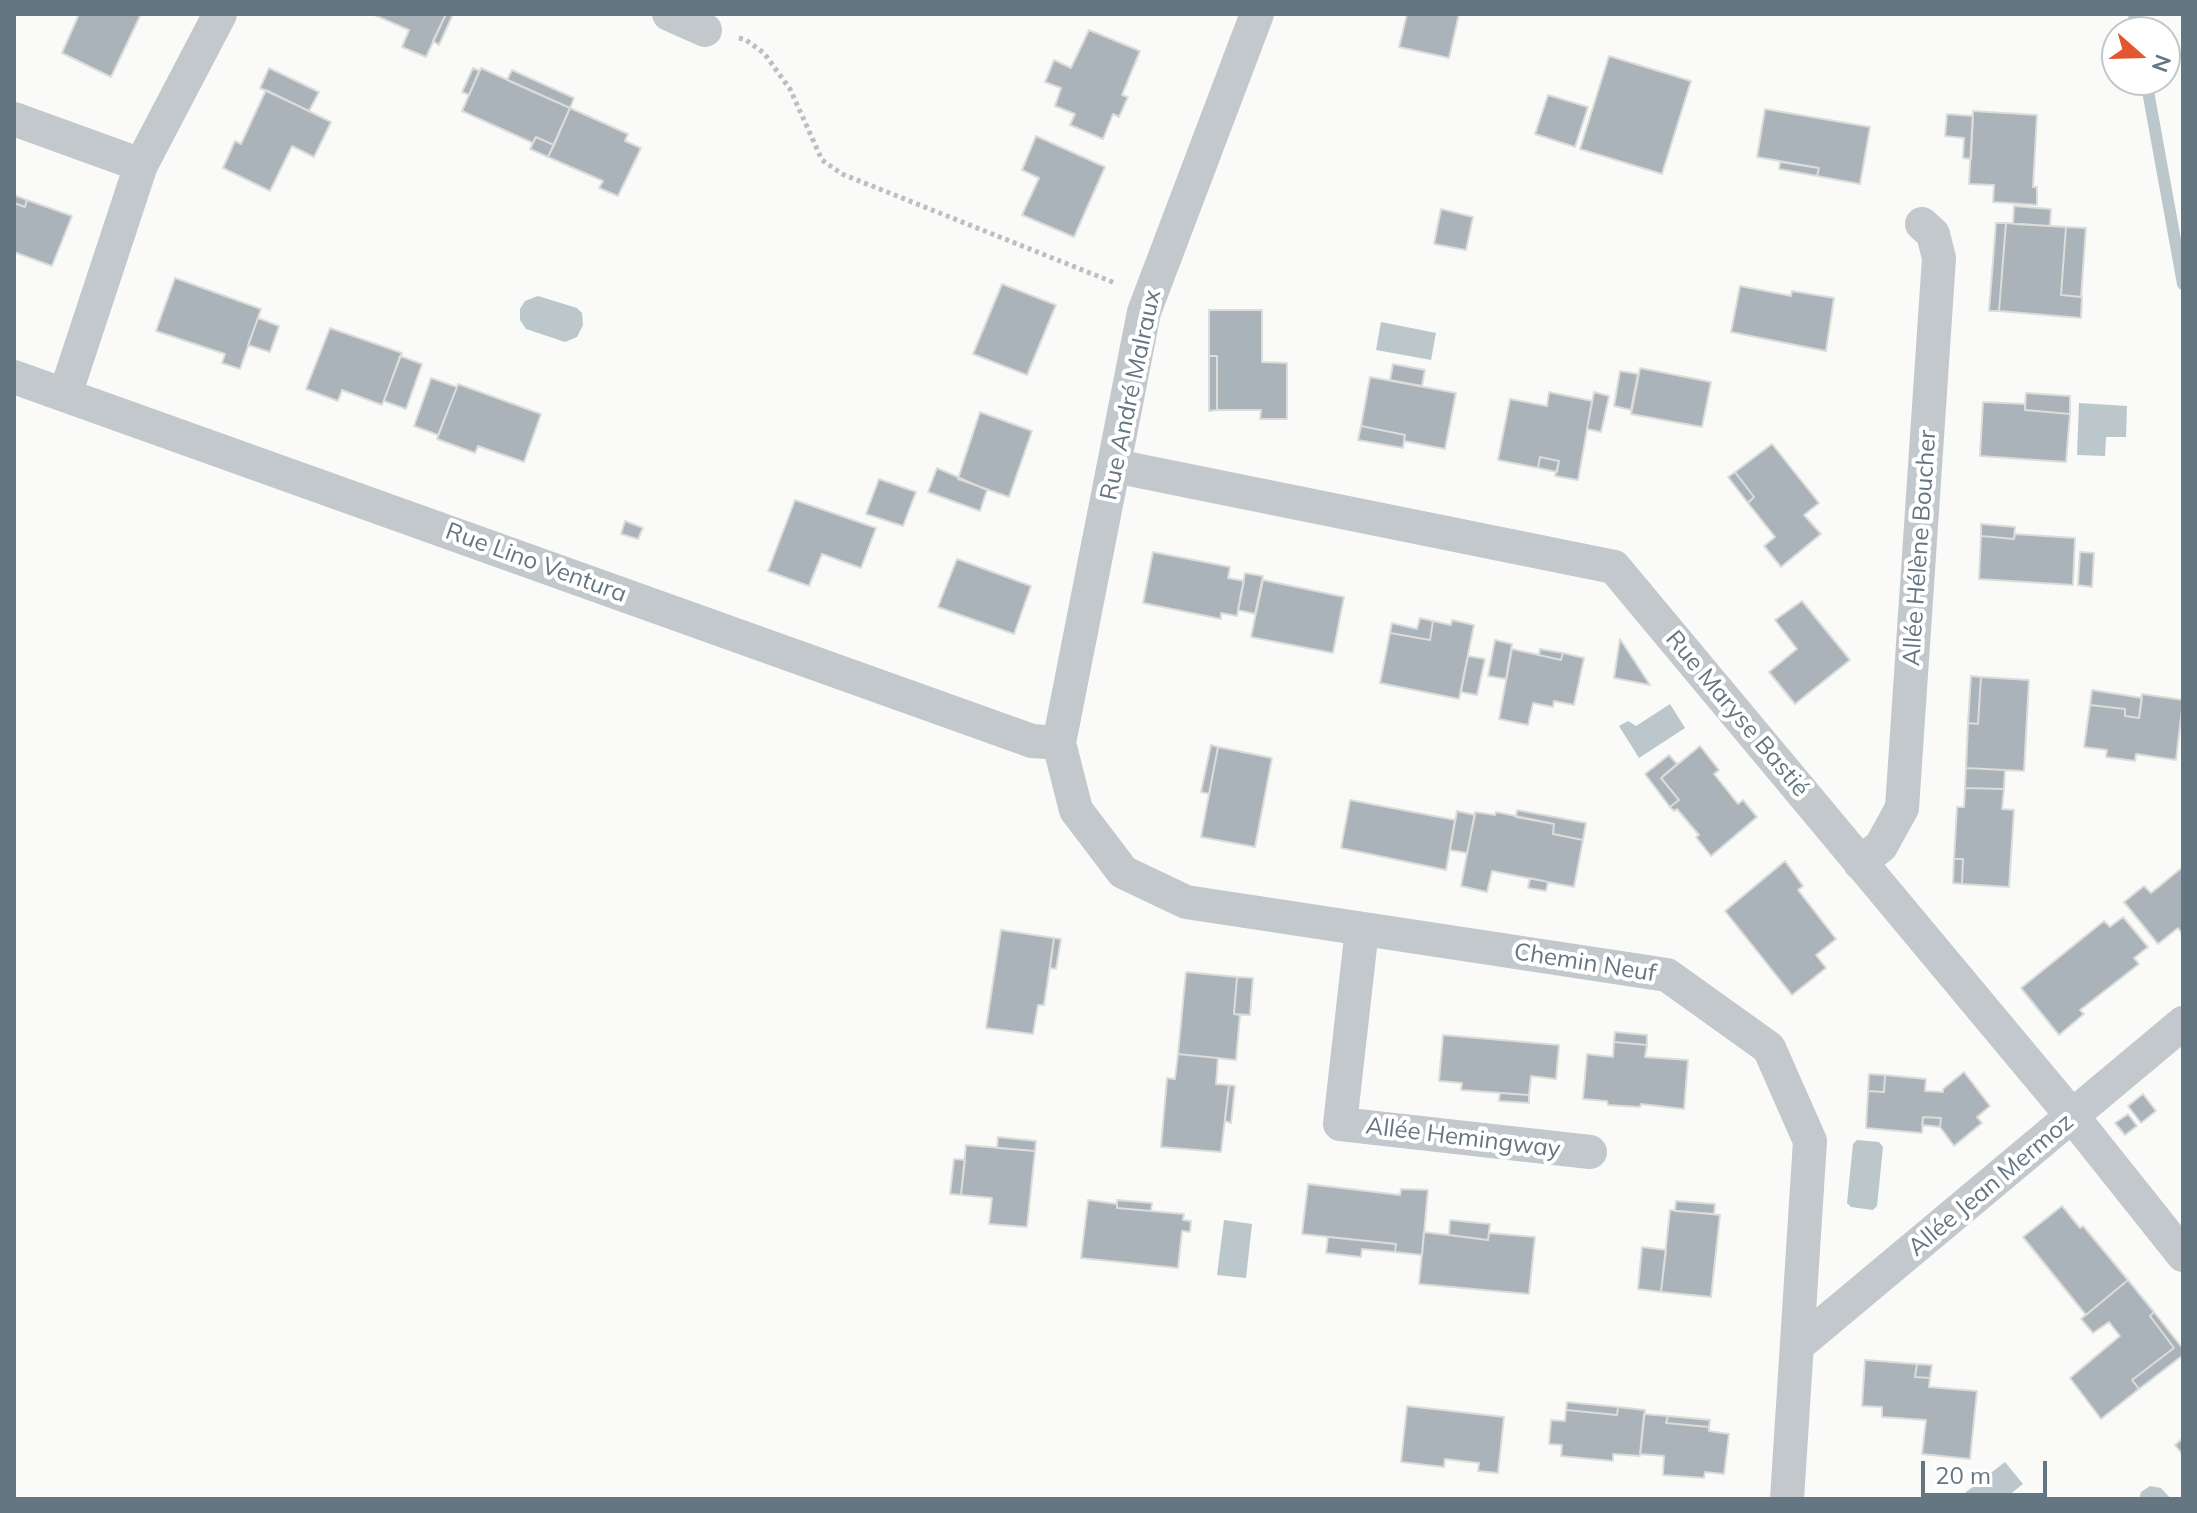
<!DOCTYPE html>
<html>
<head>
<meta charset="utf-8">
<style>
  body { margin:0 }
  #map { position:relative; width:2197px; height:1513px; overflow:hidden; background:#fafaf8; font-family:Mulish,sans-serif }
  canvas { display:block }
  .frame { position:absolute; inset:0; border:16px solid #657683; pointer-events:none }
  .north { position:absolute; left:2101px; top:16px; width:80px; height:80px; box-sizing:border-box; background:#fff; border:2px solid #c1c8cd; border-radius:50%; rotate:110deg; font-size:22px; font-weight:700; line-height:32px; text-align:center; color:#657683 }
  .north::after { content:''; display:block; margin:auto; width:28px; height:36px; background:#e4572e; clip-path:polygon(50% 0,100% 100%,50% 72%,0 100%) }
  .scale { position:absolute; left:1921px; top:1461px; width:126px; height:36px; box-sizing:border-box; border:4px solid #657683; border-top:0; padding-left:10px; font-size:24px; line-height:28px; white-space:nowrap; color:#657683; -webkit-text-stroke:6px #fff; paint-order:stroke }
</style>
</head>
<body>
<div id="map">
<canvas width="2197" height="1513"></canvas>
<div class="frame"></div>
<div class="north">N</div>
<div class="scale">20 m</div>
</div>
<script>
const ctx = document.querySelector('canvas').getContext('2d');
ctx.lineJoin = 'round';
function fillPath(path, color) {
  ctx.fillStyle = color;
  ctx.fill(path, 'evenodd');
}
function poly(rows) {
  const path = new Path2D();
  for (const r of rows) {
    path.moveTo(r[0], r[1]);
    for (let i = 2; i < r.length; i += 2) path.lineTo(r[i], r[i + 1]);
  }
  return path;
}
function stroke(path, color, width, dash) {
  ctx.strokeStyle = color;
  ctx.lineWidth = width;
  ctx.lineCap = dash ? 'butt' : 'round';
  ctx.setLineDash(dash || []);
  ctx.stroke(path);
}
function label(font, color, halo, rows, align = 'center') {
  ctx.font = font + ' Mulish,sans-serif';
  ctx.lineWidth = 8;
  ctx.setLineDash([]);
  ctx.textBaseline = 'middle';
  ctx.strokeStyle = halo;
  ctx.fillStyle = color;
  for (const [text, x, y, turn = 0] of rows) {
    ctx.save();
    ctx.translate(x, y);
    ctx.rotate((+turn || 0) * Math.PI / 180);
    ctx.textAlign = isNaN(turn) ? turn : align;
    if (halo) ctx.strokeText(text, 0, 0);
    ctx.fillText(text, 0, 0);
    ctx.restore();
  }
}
fillPath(poly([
  [538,296,577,308,582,313,583,325,577,337,565,342,526,329,520,320,520,309,525,301],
  [1381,322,1436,333,1431,360,1376,350],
  [2079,403,2127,406,2126,437,2106,437,2105,456,2077,455],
  [1670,704,1685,728,1639,758,1619,726,1628,721,1636,726],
  [1857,1140,1879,1142,1883,1147,1877,1206,1873,1210,1851,1207,1847,1203,1853,1144],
  [1224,1220,1252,1224,1246,1278,1217,1275],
  [2005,1462,2023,1484,2004,1499,1957,1499],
  [2150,1486,2161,1488,2171,1499,2139,1499,2141,1492]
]), '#bbc7cb');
stroke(poly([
  [2134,14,2137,32],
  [2146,80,2183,284]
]), '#bbc7cb', 12);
const building = poly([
  [79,14,141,14,111,77,62,53,79,14],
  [372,14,446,14,426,57,402,47,409,30,372,14],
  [446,14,453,14,439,45,433,41,446,14],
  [1407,14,1459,14,1449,58,1399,47,1407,14],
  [1089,30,1140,51,1122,95,1128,97,1119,117,1113,114,1103,139,1070,125,1075,114,1055,106,1061,88,1045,82,1054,60,1071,68,1089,30],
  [1609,56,1691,81,1662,174,1580,149,1609,56],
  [269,68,319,92,309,111,260,88,269,68],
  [473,68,479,71,469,95,462,92,473,68],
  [481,68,570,108,554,145,536,137,533,143,462,111,481,68],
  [512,70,574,98,570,108,507,80,512,70],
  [266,90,331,122,314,157,292,146,270,191,223,168,235,141,241,144,266,90],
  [1548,95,1588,107,1575,147,1535,134,1548,95],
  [570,108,628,134,625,141,641,148,618,196,599,188,603,181,548,157,570,108],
  [1765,109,1870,127,1860,184,1817,176,1819,168,1757,157,1765,109],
  [1973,111,2037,115,2033,187,2037,187,2037,205,1993,202,1994,185,1969,184,1973,111],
  [1947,114,1973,116,1971,159,1963,158,1964,138,1945,136,1947,114],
  [1036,136,1105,167,1074,237,1022,215,1039,178,1022,170,1036,136],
  [536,137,554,145,548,157,530,149,536,137],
  [1780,162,1819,168,1817,176,1779,169,1780,162],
  [14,195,27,200,25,207,14,203,14,195],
  [27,200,72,216,52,266,14,252,14,203,25,207,27,200],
  [2014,206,2051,209,2050,226,2013,224,2014,206],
  [1441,209,1473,217,1466,250,1434,244,1441,209],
  [1996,223,2006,223,1999,311,1989,311,1996,223],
  [2006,223,2066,227,2061,295,2082,297,2081,318,1999,311,2006,223],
  [2066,227,2086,228,2081,297,2061,295,2066,227],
  [175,278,261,309,240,369,222,363,225,354,156,331,175,278],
  [1002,284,1056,305,1027,375,973,354,1002,284],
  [1740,286,1791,296,1792,291,1834,298,1826,351,1731,332,1740,286],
  [1209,310,1262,310,1262,362,1287,363,1287,419,1260,419,1261,410,1217,410,1217,356,1209,356,1209,310],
  [258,318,279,326,270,352,248,345,258,318],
  [330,328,402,353,382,405,342,390,338,401,306,389,330,328],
  [400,356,422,364,406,409,384,401,400,356],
  [1209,356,1217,356,1217,410,1209,411,1209,356],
  [1393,364,1425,370,1422,386,1390,380,1393,364],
  [1640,368,1711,382,1702,427,1631,414,1640,368],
  [1620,371,1638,374,1631,410,1614,406,1620,371],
  [1370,377,1456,393,1445,449,1404,441,1405,435,1361,426,1370,377],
  [431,378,457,387,438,435,414,426,431,378],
  [458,384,541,414,524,462,478,446,475,453,437,439,458,384],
  [1549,392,1592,401,1578,480,1555,476,1559,461,1540,457,1538,468,1498,460,1510,399,1547,406,1549,392],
  [1594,392,1609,396,1601,432,1587,429,1594,392],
  [2026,393,2070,396,2070,414,2025,410,2026,393],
  [1983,402,2025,404,2025,410,2070,414,2066,462,1980,456,1983,402],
  [980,412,1032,431,1009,497,958,479,980,412],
  [1361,426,1405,435,1403,448,1358,440,1361,426],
  [1772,444,1819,503,1804,515,1821,534,1781,567,1764,546,1775,537,1748,503,1754,497,1735,472,1772,444],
  [1540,457,1559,461,1557,472,1538,468,1540,457],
  [937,468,987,490,980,511,928,492,937,468],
  [1735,472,1754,497,1748,503,1728,477,1735,472],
  [879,479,916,492,903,526,866,514,879,479],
  [795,500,876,528,861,568,822,554,809,586,768,571,795,500],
  [625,521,643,528,638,539,621,534,625,521],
  [1981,524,2015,527,2014,539,1981,536,1981,524],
  [2015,534,2075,538,2073,585,1979,579,1981,536,2014,539,2015,534],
  [1153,552,1230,567,1228,578,1244,581,1237,616,1221,613,1221,619,1143,603,1153,552],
  [2080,552,2094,553,2092,587,2078,585,2080,552],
  [957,559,1031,586,1014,634,938,607,957,559],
  [1245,573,1263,576,1255,614,1238,610,1245,573],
  [1263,580,1344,597,1333,653,1251,637,1263,580],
  [1802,601,1850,660,1795,704,1769,672,1797,649,1775,620,1802,601],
  [1420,618,1433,621,1430,640,1390,633,1392,623,1417,629,1420,618],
  [1452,620,1474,625,1459,699,1380,683,1390,633,1430,640,1433,621,1451,625,1452,620],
  [1620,639,1650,685,1614,678,1620,639],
  [1495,640,1512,644,1506,679,1488,676,1495,640],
  [1512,649,1561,660,1563,653,1584,658,1574,705,1554,701,1553,707,1533,703,1528,725,1499,719,1512,649],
  [1540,649,1563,653,1561,660,1539,655,1540,649],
  [1468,656,1485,659,1477,695,1461,692,1468,656],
  [1971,676,1981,677,1978,724,1968,723,1971,676],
  [1981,677,2029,680,2024,771,1966,768,1968,723,1978,724,1981,677],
  [2092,690,2142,698,2139,718,2125,716,2125,709,2090,705,2092,690],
  [2142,694,2183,700,2176,760,2136,754,2135,761,2106,757,2107,750,2084,747,2090,705,2125,709,2125,716,2139,718,2142,694],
  [1211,745,1218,747,1209,794,1201,792,1211,745],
  [1700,746,1719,770,1714,774,1738,804,1743,800,1757,817,1711,856,1696,837,1699,835,1677,809,1674,811,1670,807,1679,800,1661,778,1700,746],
  [1218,747,1272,758,1255,847,1201,837,1218,747],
  [1669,755,1677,764,1661,778,1679,800,1670,807,1645,774,1669,755],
  [1966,768,2005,770,2004,789,1965,788,1966,768],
  [1965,788,2004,789,2002,809,2014,810,2009,887,1962,884,1963,859,1954,859,1957,807,1964,807,1965,788],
  [1350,800,1455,820,1446,870,1341,848,1350,800],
  [1517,810,1586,823,1583,840,1553,834,1554,824,1516,817,1517,810],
  [1457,811,1475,815,1467,853,1450,850,1457,811],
  [1475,812,1495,815,1496,812,1554,824,1553,834,1583,840,1574,887,1492,871,1487,892,1461,886,1475,812],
  [1954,859,1963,859,1962,884,1953,883,1954,859],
  [1785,861,1803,886,1798,890,1836,939,1816,955,1826,968,1792,995,1725,911,1785,861],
  [2183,867,2183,935,2178,928,2158,944,2124,902,2144,886,2151,893,2183,867],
  [1530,878,1548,882,1546,891,1528,888,1530,878],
  [2123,917,2148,947,2134,958,2139,964,2080,1010,2084,1014,2059,1035,2021,988,2104,921,2110,927,2123,917],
  [1001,930,1054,938,1044,1005,1038,1005,1033,1034,986,1028,1001,930],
  [1054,938,1061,939,1056,969,1050,968,1054,938],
  [1186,972,1237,977,1234,1014,1240,1015,1236,1060,1178,1054,1186,972],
  [1237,977,1253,978,1250,1015,1234,1014,1237,977],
  [1615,1032,1647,1035,1647,1045,1614,1042,1615,1032],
  [1443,1035,1559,1045,1556,1079,1531,1076,1529,1095,1461,1090,1462,1083,1439,1081,1443,1035],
  [1614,1042,1647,1045,1645,1057,1688,1060,1684,1109,1641,1104,1640,1107,1608,1105,1607,1101,1583,1099,1587,1054,1613,1057,1614,1042],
  [1178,1054,1218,1058,1216,1084,1229,1085,1221,1152,1161,1147,1167,1078,1175,1079,1178,1054],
  [1964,1072,1990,1106,1977,1117,1982,1123,1954,1146,1940,1127,1941,1118,1923,1117,1922,1133,1866,1128,1868,1091,1884,1092,1885,1075,1926,1079,1925,1091,1943,1092,1943,1089,1964,1072],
  [1869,1074,1885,1075,1884,1092,1868,1091,1869,1074],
  [1229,1085,1235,1086,1231,1123,1225,1121,1229,1085],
  [1500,1093,1529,1095,1529,1103,1499,1101,1500,1093],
  [2143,1094,2156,1111,2141,1123,2128,1106,2143,1094],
  [2128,1114,2137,1126,2125,1135,2115,1123,2128,1114],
  [1923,1117,1941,1118,1940,1127,1922,1125,1923,1117],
  [998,1137,1036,1141,1035,1151,997,1148,998,1137],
  [966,1145,1035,1151,1027,1227,989,1224,992,1198,961,1195,966,1145],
  [954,1159,965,1160,961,1195,950,1194,954,1159],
  [1308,1184,1400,1195,1401,1189,1428,1190,1422,1255,1395,1252,1396,1244,1302,1234,1308,1184],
  [1088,1200,1117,1204,1117,1208,1184,1214,1183,1220,1191,1221,1190,1232,1182,1231,1178,1268,1081,1258,1088,1200],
  [1117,1200,1152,1203,1151,1211,1117,1208,1117,1200],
  [1676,1201,1715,1204,1714,1214,1675,1211,1676,1201],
  [2062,1206,2080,1228,2083,1226,2128,1280,2086,1315,2023,1237,2062,1206],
  [1670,1210,1720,1215,1711,1297,1661,1292,1670,1210],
  [1450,1220,1490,1224,1488,1240,1449,1235,1450,1220],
  [1424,1232,1488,1240,1489,1233,1535,1237,1529,1294,1419,1284,1424,1232],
  [1328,1237,1396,1244,1395,1252,1362,1249,1361,1257,1326,1253,1328,1237],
  [1642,1247,1666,1250,1661,1292,1638,1289,1642,1247],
  [2128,1280,2154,1312,2150,1316,2174,1348,2132,1380,2139,1389,2101,1419,2070,1378,2120,1336,2109,1322,2093,1333,2081,1319,2128,1280],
  [2154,1312,2183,1349,2183,1355,2139,1389,2132,1380,2174,1348,2150,1316,2154,1312],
  [1865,1360,1917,1364,1915,1377,1930,1378,1929,1387,1977,1391,1970,1459,1922,1454,1926,1420,1882,1417,1882,1407,1862,1406,1865,1360],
  [1917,1364,1932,1365,1930,1378,1915,1377,1917,1364],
  [1567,1402,1618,1407,1617,1415,1566,1410,1567,1402],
  [1407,1406,1504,1417,1498,1473,1478,1471,1479,1463,1445,1459,1444,1467,1401,1462,1407,1406],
  [1618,1407,1645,1410,1640,1456,1613,1454,1613,1461,1561,1456,1562,1445,1549,1444,1551,1420,1565,1421,1566,1410,1617,1415,1618,1407],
  [1644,1414,1668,1416,1666,1423,1709,1427,1709,1431,1729,1434,1724,1474,1705,1472,1704,1478,1663,1475,1664,1456,1640,1454,1644,1414],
  [1668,1416,1710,1420,1709,1427,1666,1423,1668,1416],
  [2183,1438,2183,1455,2175,1445,2183,1438]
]);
fillPath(building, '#aab3b9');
stroke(building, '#dcdcda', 2);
stroke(poly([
  [739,38,746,40,764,53,790,89,822,160,842,174,1115,283]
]), '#bbbfc2', 5, [4, 4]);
stroke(poly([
  [669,14,705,30],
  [1257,14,1144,312,1059,743,1076,810,1123,872,1186,902,1667,975,1769,1048,1810,1141,1787,1499],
  [14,119,141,165],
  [14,377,1032,741,1059,743],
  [65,395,141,165,220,14],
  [1115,466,1614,567,2073,1117,2183,1255],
  [1860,863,1881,846,1902,808,1939,258,1933,234,1922,224],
  [1362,929,1340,1124,1590,1152],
  [1798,1345,2183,1023]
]), '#c3c8cc', 34);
label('24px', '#657683', '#fff', [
  ["Rue André Malraux",1131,395,-78],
  ["Allée Hélène Boucher",1920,548,-86],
  ["Rue Lino Ventura",536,563,20],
  ["Rue Maryse Bastié",1737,714,50],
  ["Chemin Neuf",1585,963,9],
  ["Allée Hemingway",1463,1138,7],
  ["Allée Jean Mermoz",1991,1185,-40]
]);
</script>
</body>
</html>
